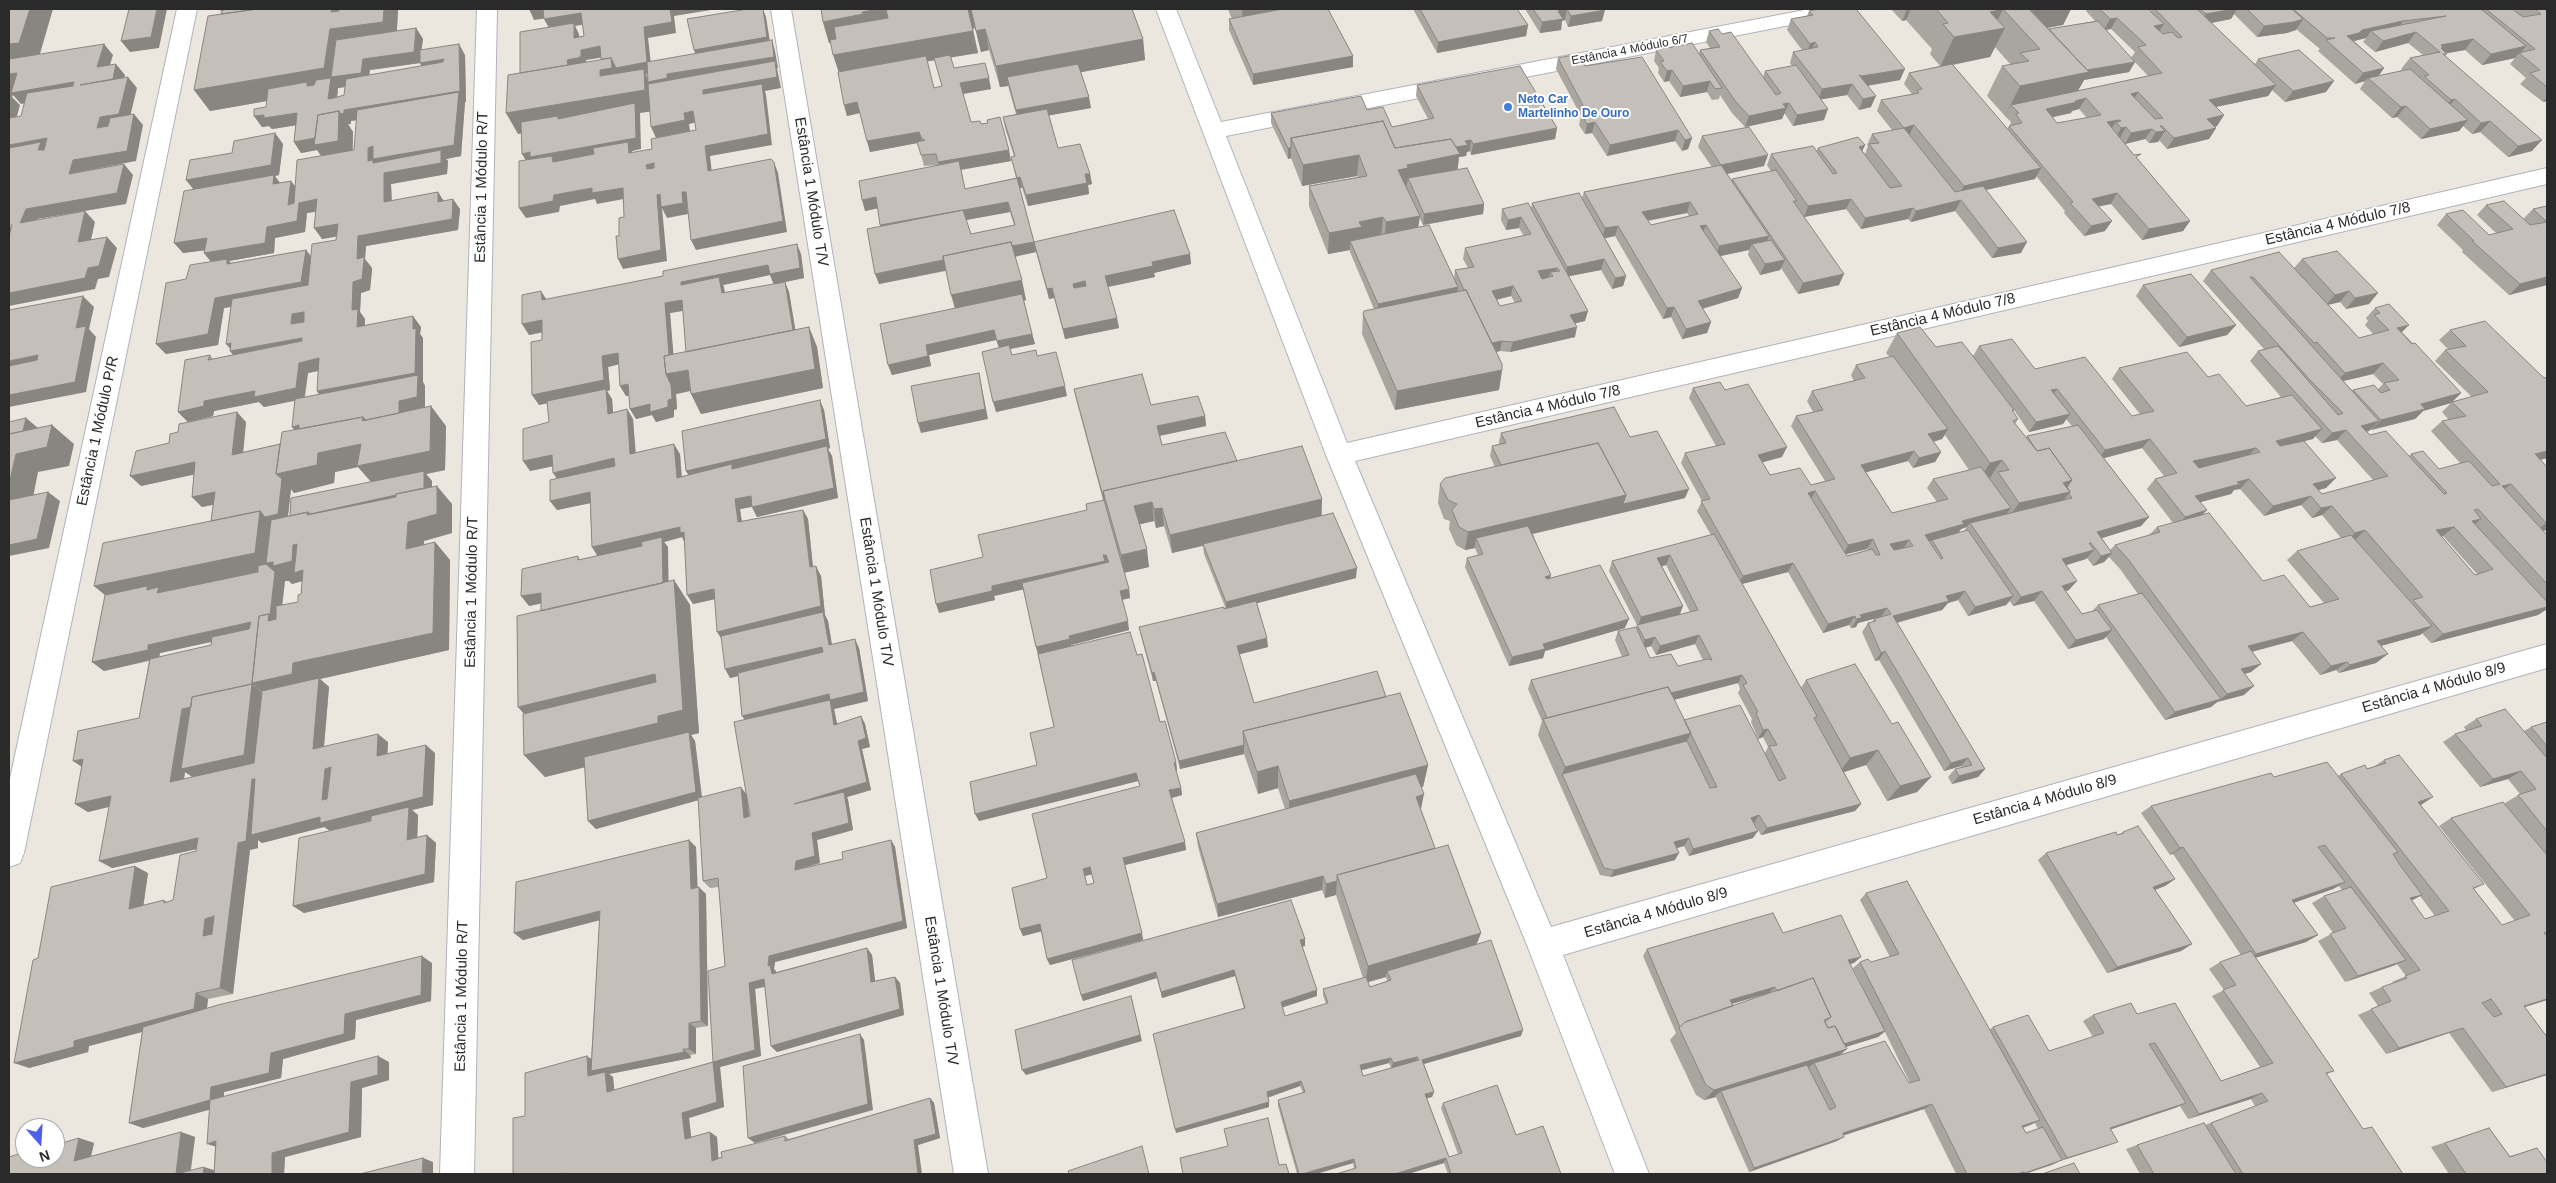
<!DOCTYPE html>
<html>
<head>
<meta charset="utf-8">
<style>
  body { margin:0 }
  #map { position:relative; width:2556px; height:1183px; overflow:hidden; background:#ebe6de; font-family:Arial,sans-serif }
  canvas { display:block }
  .frame { position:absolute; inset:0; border:10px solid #2a2a2a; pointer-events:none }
  .north { position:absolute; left:15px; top:1118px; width:50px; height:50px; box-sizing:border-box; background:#fff; border:1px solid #aaa; border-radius:50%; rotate:161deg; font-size:14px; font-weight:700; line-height:20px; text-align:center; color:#2a2a2a }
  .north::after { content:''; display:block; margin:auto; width:18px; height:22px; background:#4d60e9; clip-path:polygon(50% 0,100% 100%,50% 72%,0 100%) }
</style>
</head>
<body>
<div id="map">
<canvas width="2556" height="1183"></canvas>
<div class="frame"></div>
<div class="north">N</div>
</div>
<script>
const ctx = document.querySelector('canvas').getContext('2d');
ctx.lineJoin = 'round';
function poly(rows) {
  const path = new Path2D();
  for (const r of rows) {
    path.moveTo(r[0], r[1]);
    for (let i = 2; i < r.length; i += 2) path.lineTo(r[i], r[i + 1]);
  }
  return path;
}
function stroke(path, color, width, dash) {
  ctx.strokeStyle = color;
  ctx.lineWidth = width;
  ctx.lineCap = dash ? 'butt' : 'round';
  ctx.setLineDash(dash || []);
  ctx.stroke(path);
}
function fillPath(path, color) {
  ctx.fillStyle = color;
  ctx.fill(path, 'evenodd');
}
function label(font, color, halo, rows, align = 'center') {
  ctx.font = font + ' Arial,sans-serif';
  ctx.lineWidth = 4;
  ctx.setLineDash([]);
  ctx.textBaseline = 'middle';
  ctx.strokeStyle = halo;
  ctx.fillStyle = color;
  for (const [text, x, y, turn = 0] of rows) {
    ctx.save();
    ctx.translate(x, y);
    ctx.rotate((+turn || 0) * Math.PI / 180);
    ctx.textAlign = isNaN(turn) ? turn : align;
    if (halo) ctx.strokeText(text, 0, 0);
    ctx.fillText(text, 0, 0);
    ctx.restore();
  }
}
const minor = poly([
  [177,9,197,9,24,853,20,863,9,867,9,783,177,9],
  [477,9,497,9,474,1174,440,1174,477,9],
  [771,9,791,9,988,1174,954,1174,771,9],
  [1156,9,1176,9,1221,122,1810,9,1851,9,1848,13,1841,15,1226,136,1347,443,2547,168,2547,184,1355,461,1551,927,2547,644,2547,668,1563,955,1649,1174,1615,1174,1527,945,1326,455,1156,9]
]);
stroke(minor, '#b1b3bd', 2);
fillPath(minor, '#fff');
fillPath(poly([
  [219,9,403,9,398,10,397,31,416,28,423,39,421,50,465,55,466,102,465,102,461,156,446,159,448,161,447,174,391,184,392,201,438,192,443,201,460,209,458,230,366,246,365,259,372,268,372,270,370,290,361,293,360,312,365,319,365,326,421,327,420,334,423,338,423,382,425,386,425,407,407,411,446,426,445,470,426,474,432,481,432,487,452,504,452,533,424,541,424,545,435,542,450,560,449,650,320,679,329,687,324,747,388,742,387,754,435,753,433,805,412,810,418,815,417,838,427,835,436,843,434,882,304,913,293,906,371,820,324,827,262,843,258,840,258,848,250,850,233,994,208,999,207,1008,432,963,431,1001,356,1020,355,1039,283,1059,281,1078,224,1092,224,1097,389,1062,389,1080,362,1088,361,1137,285,1157,284,1174,9,1174,79,1138,94,1143,91,1156,181,1132,195,1137,191,1170,214,1170,215,1147,210,1109,143,1128,129,1123,142,1032,89,1046,88,1052,29,1068,38,958,148,873,143,905,164,900,167,902,173,900,196,851,197,849,112,868,109,807,88,812,75,804,139,718,149,661,104,671,92,662,105,595,94,586,211,521,213,505,202,507,192,497,194,474,141,486,169,443,246,422,243,452,280,444,294,430,295,400,264,407,259,402,214,411,213,416,188,422,178,412,210,355,213,359,233,355,230,351,231,307,224,308,218,345,166,354,156,344,186,279,211,262,204,253,204,250,183,253,193,189,186,180,232,153,283,144,279,175,275,176,280,183,291,181,295,186,321,156,317,150,301,153,294,142,296,125,272,129,269,126,262,127,254,116,266,107,267,101,210,111,194,90,221,14,222,13],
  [420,63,422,66,369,75,370,70],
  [345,87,344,95,337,97,338,88],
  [357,120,354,150,353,150,353,132,348,124,351,124,351,121],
  [316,212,322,239,337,236,336,240,311,256,306,250,231,263,229,261,274,253,275,238,305,232,307,213],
  [318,371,317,391,319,395,305,398,308,373],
  [358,467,371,482,288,516,291,489,294,493,334,483,335,472],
  [285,581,289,581,292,584,302,581,301,594,298,602,282,605],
  [211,642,211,645,159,657,160,653],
  [185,772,193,777,184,779],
  [821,9,1132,9,1143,39,1145,60,1081,72,1091,108,1049,115,1058,148,1090,174,1092,184,1088,185,1089,194,1028,206,1022,188,1020,188,1034,242,1190,254,1191,264,1154,273,1155,277,1108,287,1117,318,1119,328,1065,339,1054,298,1049,299,1036,252,1015,257,1026,300,1024,301,1035,344,1010,349,1012,355,1037,356,1067,396,996,412,999,348,996,340,929,355,931,366,892,375,888,365,955,308,946,271,879,284,881,226,878,208,865,211,938,165,924,166,918,143,870,152,860,113,847,116,839,72,830,42,829,43,823,22],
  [975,28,981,52,989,50,1000,87,1008,86,1016,114,1003,117,1005,128,1014,156,1011,157,1016,178,965,189,961,170,1011,161,988,123,981,124,971,122,963,94,991,89,954,68,950,57,978,53,973,29],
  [935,60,942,87,934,88,927,61],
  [1010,212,1014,225,971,234,966,220],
  [1228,9,1328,9,1353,56,1353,67,1253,85,1229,30,1229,19,1232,18,1231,17],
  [1413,9,1517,9,1528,25,1526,36,1437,53],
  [1525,9,1604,9,1602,21,1568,27,1565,20,1562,21,1561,30,1540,33],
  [1891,9,2071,9,2063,25,2047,28,2049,29,2095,21,2086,11,2087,9,2148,9,2151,11,2152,9,2512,9,2523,17,2515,11,2517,9,2547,9,2547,101,2543,102,2520,84,2526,78,2510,64,2515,58,2482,65,2465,50,2447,53,2445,56,2532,151,2508,157,2480,132,2472,134,2463,126,2459,131,2421,139,2397,117,2392,118,2360,89,2365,81,2355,84,2318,51,2320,49,2296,29,2296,30,2287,33,2257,37,2234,14,2231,19,2211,23,2255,64,2258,59,2326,92,2285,102,2272,90,2268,96,2216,107,2224,115,2217,126,2215,127,2216,128,2209,139,2167,149,2159,140,2158,142,2149,143,2145,139,2125,144,2190,221,2183,231,2142,240,2111,204,2099,206,2105,231,2084,236,2064,213,2065,211,2036,176,2035,179,1986,190,2021,253,1992,258,1955,211,1911,222,1908,219,1861,229,1846,209,1804,217,1839,285,1798,294,1781,268,1780,270,1760,275,1748,255,1749,250,1720,256,1742,288,1738,298,1702,309,1711,322,1707,333,1682,339,1671,317,1663,319,1615,236,1605,238,1626,276,1623,286,1612,289,1601,270,1569,276,1585,321,1575,323,1575,337,1510,352,1500,351,1496,352,1502,370,1499,390,1395,410,1362,334,1363,314,1374,309,1350,252,1350,250,1328,254,1309,206,1309,186,1358,177,1357,176,1302,186,1291,158,1288,159,1271,123,1271,113,1367,110,1392,127,1428,119,1416,96,1417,85,1557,128,1555,139,1471,155,1470,151,1467,152,1466,156,1459,157,1457,170,1484,204,1483,214,1423,225,1419,217,1418,227,1454,279,1455,270,1468,268,1463,259,1465,248,1524,236,1519,228,1506,230,1501,220,1502,209,1531,208,1532,203,1582,198,1584,192,1712,167,1698,147,1702,136,1764,166,1727,174,1732,181,1732,179,1771,171,1767,165,1771,154,1816,151,1818,148,1865,145,1862,151,1865,154,1868,146,1867,145,1872,134,1892,130,1877,111,1881,100,1912,94,1904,84,1909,73,1940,66,1930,54,1932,49,1906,20,1902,21],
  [2111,29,2135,52,2131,58,2106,30],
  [2366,38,2363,42,2375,52,2408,43,2423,55,2410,58,2401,69,2403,70,2379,76,2384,68,2354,41],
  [1995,47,2011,65,2002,66,1987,96,2005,116,2011,122,2010,125,2011,126,2009,126,2007,129,1953,65,1990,57],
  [2135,62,2148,76,2078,91,2084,80,2129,72],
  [2079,109,2087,118,2057,123,2052,117,2071,113,2072,111],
  [1687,213,1689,216,1651,225,1648,221],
  [1511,296,1515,303,1500,306,1497,300],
  [1809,11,1900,80,1868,86,1871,107,1859,110,1847,95,1821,99,1824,120,1793,126,1785,114,1784,114,1782,119,1745,127,1732,113,1720,95,1719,99,1712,100,1707,92,1680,97,1669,81,1664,82,1658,73,1659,68,1654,61,1656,50,1699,54,1700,50,1710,48,1706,42,1709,31,1722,34,1763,77,1765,71,1792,66,1790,63,1793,52,1802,50,1787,30,1791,19,1807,16],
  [1558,58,1585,66,1692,138,1688,149,1682,151,1675,141,1607,156,1592,133,1585,134,1579,125,1581,116,1556,69],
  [2486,205,2523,219,2533,209,2547,206,2547,285,2509,295,2462,252,2463,250,2437,225,2446,214,2489,235,2496,233,2477,215],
  [801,254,804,278,785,282,789,292,795,330,809,327,817,347,823,388,701,414,690,391,676,394,677,409,674,410,674,417,656,422,652,415,636,419,630,409,629,396,626,396,620,386,619,364,608,367,610,390,607,391,612,399,613,413,627,409,633,419,636,453,680,454,682,476,688,475,686,471,824,410,830,448,828,449,832,456,838,498,757,517,752,507,740,509,742,521,803,510,808,519,813,567,821,576,825,615,828,621,832,644,859,648,868,701,834,709,831,703,834,709,837,724,861,716,865,724,870,747,862,749,871,790,847,797,848,800,853,830,817,840,820,863,803,868,843,859,891,840,895,847,907,928,775,962,774,969,776,972,867,948,872,955,875,981,895,977,900,983,904,1015,777,1052,771,1046,765,987,755,989,761,1056,720,1067,724,1107,689,1118,691,1137,710,1132,717,1137,718,1158,785,1136,789,1139,930,1098,934,1103,940,1138,918,1145,513,1174,525,1116,591,1059,600,920,523,940,514,933,689,840,696,847,697,888,706,894,708,1026,696,1028,696,1054,690,1055,691,1058,609,1074,613,1077,614,1090,713,1062,725,966,719,887,710,888,703,881,699,800,596,829,588,821,585,767,545,777,524,755,524,714,518,707,541,611,541,603,529,606,578,556,580,560,598,556,592,547,590,503,557,510,550,501,557,478,553,466,530,471,549,422,547,403,539,405,542,332,529,335,546,300],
  [770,275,774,284,725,293,723,285],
  [683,311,686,352,673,354,670,313],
  [682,537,684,541,693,604,715,599,721,638,730,678,738,676,742,716,745,719,747,795,702,797,695,741,691,735,699,733,690,605,674,580,668,582,668,547,664,542],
  [747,796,750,816,749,817],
  [2302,259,2369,304,2346,309,2340,302,2328,305,2359,338,2373,334,2365,325,2368,321,2366,318,2375,308,2402,332,2461,393,2451,403,2423,411,2415,419,2370,430,2367,432,2370,435,2409,456,2411,454,2439,469,2461,464,2431,431,2442,421,2449,420,2442,412,2452,402,2472,397,2435,361,2445,350,2449,350,2439,340,2450,330,2544,378,2547,377,2547,458,2541,460,2547,467,2547,530,2543,531,2547,535,2547,609,2538,615,2431,643,2422,633,2420,635,2381,646,2376,663,2339,673,2336,670,2320,675,2292,641,2252,652,2261,664,2251,672,2245,674,2244,695,2217,702,2211,707,2165,720,2106,637,2104,639,2068,649,2034,601,2013,606,2010,601,2006,605,1968,616,1958,600,1948,603,1942,610,1897,623,1985,769,1978,777,1952,784,1948,777,1955,769,1962,768,1961,766,1944,771,1879,660,1875,661,1862,632,1868,623,1872,622,1874,619,1881,617,1858,623,1856,627,1851,628,1849,625,1823,633,1788,572,1742,584,1801,688,1806,680,1892,724,1931,777,1917,792,1887,801,1866,765,1844,772,1861,804,1855,811,1761,835,1754,823,1753,838,1689,856,1684,846,1677,848,1675,860,1611,877,1600,875,1538,735,1542,721,1528,689,1531,680,1622,657,1615,640,1618,631,1636,628,1637,625,1609,571,1612,561,1711,535,1697,511,1702,501,1681,463,1685,453,1716,446,1689,398,1693,388,1725,390,1782,457,1762,462,1770,475,1811,485,1825,481,1791,426,1796,416,1813,412,1807,401,1812,391,1854,381,1851,375,1856,365,1890,357,1886,353,1897,333,1936,347,1973,356,1979,346,2035,369,2132,416,2140,414,2112,379,2119,368,2208,377,2246,406,2281,397,2250,361,2258,351,2264,349,2203,281,2211,270,2294,268],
  [2373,374,2383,384,2378,389,2353,390,2352,390,2343,381],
  [2014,410,2029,432,2063,424,2066,419,2072,426,2027,436,2026,438,2015,424,2018,419,2013,412],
  [1945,435,1969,470,1933,479,1927,488,1937,502,1892,513,1866,472,1908,461,1913,468,1935,462,1941,452,1934,442,1942,439],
  [2315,436,2322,443,2337,440,2373,480,2322,494,2318,490,2326,488,2304,441,2313,439],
  [2142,448,2164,476,2155,479,2147,489,2173,523,2157,527,2149,535,2115,545,2110,550,2102,538,2141,526,2149,517,2104,458],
  [2240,489,2264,516,2301,505,2312,518,2322,515,2341,538,2297,551,2287,560,2324,603,2310,607,2263,581,2202,515,2200,502,2231,494,2234,490],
  [1967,527,1964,531,1958,533,1961,529],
  [2443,536,2477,574,2475,575,2442,537],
  [1867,549,1868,550,1847,556,1846,554],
  [2109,557,2120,569,2138,594,2098,605,2091,612,2082,614,2066,591,2069,590,2066,565,2086,559,2087,558,2093,566,2104,562],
  [1666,565,1690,612,1680,615,1683,606,1662,566],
  [1695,644,1703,660,1678,666,1650,658,1645,648,1651,646,1656,655],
  [1738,683,1740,689,1738,693,1752,719,1751,722,1758,739,1763,737,1768,747,1765,753,1684,720,1674,700],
  [2143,285,2236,325,2227,335,2179,347,2136,296],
  [1074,389,1205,416,1206,426,1160,436,1162,445,1237,461,1322,499,1322,515,1356,578,1257,603,1268,647,1239,654,1254,703,1386,697,1428,765,1423,787,1421,787,1421,809,1435,848,1481,933,1476,945,1521,1036,1424,1064,1434,1092,1432,1097,1427,1098,1449,1157,1458,1154,1441,1108,1443,1103,1516,1135,1561,1174,1448,1174,1444,1163,1408,1174,1336,1174,1354,1169,1353,1163,1316,1174,1297,1174,1278,1106,1278,1100,1303,1093,1300,1086,1268,1097,1269,1107,1176,1133,1244,1009,1235,976,1162,998,1157,978,1083,1001,1081,995,1305,946,1302,946,1317,990,1317,996,1282,1007,1285,1016,1326,1004,1323,995,1323,989,1363,978,1336,895,1325,898,1322,890,1218,917,1198,847,1196,833,1285,809,1278,788,1258,794,1244,754,1180,769,1156,681,1153,681,1141,636,1139,627,1226,609,1204,554,1203,546,1172,553,1164,526,1156,528,1154,521,1140,524,1149,567,1124,573,1129,589,1130,598,1122,600,1129,630,1071,645,1071,646,1137,655,1160,722,1176,762,1177,770,1176,771,1181,788,1182,795,1172,798,1186,850,1125,865,1143,940,1050,965,1047,959,1041,931,1023,936,1020,929,1047,878,1140,786,1138,781,979,821,1037,765,1054,727,1023,589,994,596,995,600,939,613,983,557,1087,510,1103,500,1076,399],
  [1092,874,1094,883,1087,885,1085,876],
  [1386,977,1387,981,1370,987,1368,982],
  [1389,1063,1391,1068,1363,1076,1361,1070],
  [1501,433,1630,437,1685,498,1533,534,1550,578,1625,628,1545,651,1543,658,1509,666,1465,567,1467,558,1478,555,1475,548,1465,550,1456,545,1449,529,1450,521,1444,519,1438,503,1440,484,1495,467,1490,456,1492,446,1499,444,1499,442],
  [2476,719,2524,731,2531,727,2547,722,2547,934,2546,934,2547,936,2547,1000,2525,1007,2547,1037,2547,1075,2492,1092,2449,1033,2386,1054,2358,1015,2378,1006,2369,993,2382,987,2393,983,2392,982,2406,976,2397,964,2345,982,2318,941,2333,933,2312,903,2324,896,2342,890,2339,886,2333,889,2294,903,2318,935,2306,942,2255,958,2334,1071,2327,1074,2363,1129,2403,1174,2140,1174,2126,1149,2137,1145,2205,1125,2255,1106,2251,1099,2188,1119,2180,1106,2111,1129,2107,1146,2057,1162,2026,1174,1956,1174,1924,1109,1844,1135,1837,1141,1749,1172,1716,1097,1704,1100,1696,1095,1670,1040,1676,1033,1643,956,1647,949,1783,933,1854,963,1850,964,1875,1013,1853,968,1860,962,1871,962,1890,957,1860,900,1866,893,1989,1030,1993,1027,2049,1051,2093,1037,2083,1021,2093,1015,2137,1014,2221,1081,2260,1067,2212,996,2224,990,2209,969,2220,962,2241,955,2173,854,2170,855,2141,813,2151,806,2274,777,2338,776,2341,774,2373,767,2384,760,2484,884,2474,889,2502,925,2515,921,2439,826,2451,818,2505,803,2520,794,2508,779,2480,787,2443,742,2455,734,2466,730,2464,727],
  [2420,896,2435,916,2425,919,2412,900],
  [1769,993,1733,1006,1732,1004],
  [1885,1032,1910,1083,1909,1083,1839,1055,1847,1049,1846,1047,1878,1037],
  [2035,1123,2038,1129,2026,1133,2023,1128],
  [2123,832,2175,879,2165,886,2155,890,2192,944,2181,951,2107,973,2038,860,2046,853,2120,834],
  [2489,1128,2510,1156,2537,1148,2547,1174,2449,1174,2431,1147]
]), '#a9a59f');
fillPath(poly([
  [30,9,53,9,37,64,9,68,9,44],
  [157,9,167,9,159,48,130,52,121,41],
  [278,9,341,9,346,18,345,27,383,22,384,12,347,18,341,9,403,9,398,10,396,43,343,51,340,76,361,73,363,59,414,52,416,28,423,39,420,63,444,59,450,69,426,74,420,63,370,70,368,84,338,88,336,109,328,99,329,90,314,93,314,96,312,93,210,111,194,90,324,68,330,29,341,28,331,12,332,9,301,14,299,11,287,13,286,12,284,28,227,37,220,26,277,17],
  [529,9,544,9,581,13,586,24,575,26,579,34,580,49,550,30,544,19,548,18,534,20],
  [670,9,717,9,674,16,676,33,648,38,652,73,646,74,649,82,667,74,772,40,775,51,778,68,777,68,781,88,765,91,766,95,772,145,710,156,713,182,708,171,705,146,707,101,672,85,654,111,640,113,641,149,632,151,633,153,556,164,528,164,522,154,562,126,518,134,506,113,600,76,600,70,611,58,644,27],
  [763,9,766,17,771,48,698,61,694,50],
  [880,9,897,9,901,27,869,35,829,43,823,22,862,12],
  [955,9,971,9,975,28,972,29],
  [1242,9,1275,9,1275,15,1243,26],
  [1567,9,1565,20,1562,21,1561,30,1540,33,1542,22,1558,11],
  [1907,9,1911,9,1906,20,1902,21],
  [2003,9,1993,30,2005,28,1990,57,1940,67,1954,37,1990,12],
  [2046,9,2071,9,2063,25,2024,32,2027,12],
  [2233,9,2237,9,2231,19,2200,25,2206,14],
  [1605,10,1602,21,1568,27,1571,16],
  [2117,18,2111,29,2104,30,2110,19],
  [2303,19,2296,30,2287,33,2257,37,2264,26],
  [2403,21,2395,32,2371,31,2366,38,2354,41,2351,44,2347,36,2362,30],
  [2164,24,2157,35,2154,26],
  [1528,25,1526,36,1437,53,1438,42],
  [985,29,989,50,981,52,976,31],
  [973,31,978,53,840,76,833,55],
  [2416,32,2408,43,2375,52,2383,41],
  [1143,39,1145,60,1009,86,1007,77,1008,86,1000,87,996,66],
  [2473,39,2465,50,2437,55,2440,52,2441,45],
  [1815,42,1811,53,1806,55,1810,44],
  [104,44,113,55,106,78,97,67],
  [459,44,465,55,466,102,465,102,461,156,446,159,448,161,447,174,391,184,392,213,384,202,380,170,368,161,368,148,458,103,351,121,351,124,348,124,353,132,352,162,329,166,317,150,301,153,294,142,339,111,460,91],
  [600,46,605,57,586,60,587,67,568,66,567,60,581,50],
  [2526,46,2520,54,2519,53,2515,58,2482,65,2491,54],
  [1353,56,1353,67,1253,85,1253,74],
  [2135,62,2129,72,2084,80,2072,101,2011,105,2005,116,2020,86,2075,72],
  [116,64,125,75,122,90,90,96],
  [2384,68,2376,79,2368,78,2365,81,2355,84,2363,73],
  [1905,69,1900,80,1858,87,1862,76],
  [1672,70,1669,81,1664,82,1667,71],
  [17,73,74,82,83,93,21,104,13,95,12,97,20,105,13,130,9,125,9,74],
  [128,77,137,88,128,125,97,128,100,117],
  [989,78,991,89,962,94,960,83],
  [1710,81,1707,92,1680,97,1683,86],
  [2334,81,2326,92,2285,102,2293,91],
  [1852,84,1847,95,1818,100,1822,89],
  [2276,85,2268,96,2201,110,2209,100],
  [2138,92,2132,103,2131,94],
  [1876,96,1871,107,1859,110,1863,99],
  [1089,97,1091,108,1018,121,1016,110],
  [2547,97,2547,101,2543,102],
  [2086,98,2079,109,2072,111,2071,113,2040,120,2046,109],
  [2455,99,2446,110,2442,111,2451,100],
  [857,102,860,113,847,116,844,105],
  [1789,103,1782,119,1745,127,1749,116],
  [2406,106,2397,117,2392,118,2401,107],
  [1828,109,1824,120,1793,126,1797,115],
  [693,111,698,122,689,124,690,131,656,138,651,127,684,113],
  [297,113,305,124,272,129,269,126,262,127,254,116,264,115],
  [134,114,143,125,136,161,69,174,73,160],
  [2224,115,2217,126,2200,130,2207,119],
  [2119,120,2117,124,2116,122,2110,131,2107,122],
  [2468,120,2459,131,2421,139,2430,129],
  [2490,121,2480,132,2472,134,2481,123],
  [1595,122,1592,133,1585,134,1587,124],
  [1914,125,1909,136,1904,128],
  [2126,127,2120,138,2115,139,2121,128],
  [1557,128,1555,139,1471,155,1473,144],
  [2216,128,2209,139,2167,149,2174,138],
  [2152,129,2145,139,2125,144,2131,133],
  [1678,130,1675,141,1607,156,1610,145],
  [2165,131,2158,142,2149,143,2156,132],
  [919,132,922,142,870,152,867,141],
  [275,133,283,144,279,175,275,176,282,186,273,184,195,191,186,180],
  [47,138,51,153,9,152,9,145],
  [1692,138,1688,149,1682,151,1685,140],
  [1471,140,1470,151,1467,152,1466,156,1459,157,1457,175,1408,178,1406,189,1396,191,1394,159],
  [2542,140,2532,151,2508,157,2518,146],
  [1865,145,1860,156,1859,147],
  [1288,148,1291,148,1291,158,1288,159],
  [1009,150,1011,161,941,173,938,162],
  [1359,155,1357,176,1302,186,1303,165],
  [1768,155,1764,166,1717,176,1721,165],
  [774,162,778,173,787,232,696,250,691,240],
  [654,163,659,174,647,169,646,165],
  [124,164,133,175,126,204,37,219,30,234,20,223,26,209],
  [2041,168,2035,179,1958,196,1964,186],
  [1085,174,1090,174,1092,184,1088,185,1089,194,1028,206,1026,195],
  [1020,177,1022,188,1019,188,1017,178],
  [291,181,299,192,296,215,288,205],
  [592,188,623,188,629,198,597,204,595,199,560,206,559,212,526,218,519,208,554,195],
  [438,192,445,203,438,202],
  [682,192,686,192,691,202,687,203,688,214,667,218,662,208,667,261,623,269,618,259,657,195],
  [2117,193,2111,204,2086,209,2092,199],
  [876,197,879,208,865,211,862,200],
  [317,199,324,210,307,213,305,232,275,238,274,253,229,261,236,269,213,264,204,253,267,227,299,203],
  [453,199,460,209,458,230,366,246,365,259,372,268,372,270,370,290,361,293,360,312,365,319,365,338,357,327,352,310,353,282,357,259,358,236],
  [1851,199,1846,209,1804,217,1808,206],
  [1961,200,1955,211,1911,222,1916,211],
  [1008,202,1010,212,884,235,880,225],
  [1690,202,1687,213,1639,222,1642,212],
  [1484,204,1483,214,1423,225,1424,214],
  [1913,208,1908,219,1861,229,1865,218],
  [85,211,95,222,88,253,78,242],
  [1420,216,1417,236,1384,243,1386,222],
  [1383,217,1381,238,1350,241,1350,250,1328,254,1329,233,1359,222],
  [1521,217,1519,228,1506,230,1508,220],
  [2112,221,2105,231,2084,236,2091,226],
  [2190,221,2183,231,2142,240,2149,229],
  [338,224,346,235,322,239,314,228],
  [9,225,19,236,9,275],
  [1706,225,1702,236,1700,226],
  [1618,226,1615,236,1602,239,1605,228],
  [1769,236,1765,247,1752,244,1749,250,1716,257,1719,246],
  [107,237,117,248,109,277,98,279,95,289,9,306,9,293,88,268],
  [207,238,216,249,183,253,174,243],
  [1034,242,1036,252,879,284,875,274],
  [2027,242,2021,253,1992,258,1998,248],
  [797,244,801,254,804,278,785,282,789,292,798,345,770,275,723,285,724,287,726,304,681,285,681,282],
  [306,250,314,261,310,293,224,308,218,345,166,354,156,344,215,298],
  [1190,254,1191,264,1154,273,1155,277,1107,287,1105,276,1152,262],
  [1604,259,1601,270,1565,277,1567,267],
  [1785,260,1780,270,1760,275,1765,264],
  [1557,268,1554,278,1550,272,1549,279,1536,282,1538,271],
  [1844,274,1839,285,1798,294,1803,283],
  [1626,276,1623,286,1612,289,1615,278],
  [2547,277,2547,285,2509,295,2520,284],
  [1022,280,1026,300,957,315,951,295],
  [1085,281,1086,291,1074,294,1073,284],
  [1513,286,1511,296,1490,301,1492,291],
  [1458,287,1457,298,1377,315,1378,304],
  [1052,288,1054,298,1049,299,1047,289],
  [1742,288,1738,298,1694,311,1698,301],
  [541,291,548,302,542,300],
  [2349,291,2340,302,2326,305,2335,295],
  [2378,293,2369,304,2346,309,2355,298],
  [83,296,94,307,89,329,96,337,86,392,9,407,9,395,76,328],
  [682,300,687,310,670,313,675,373,688,370,699,389,676,394,677,409,674,410,674,417,656,422,652,415,636,419,630,409,666,374,665,303],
  [1674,307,1671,317,1663,319,1667,308],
  [1588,311,1585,321,1568,325,1570,315],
  [304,312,313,322,291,324,292,314],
  [413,316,421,327,420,334,423,338,423,382,425,386,425,407,407,411,407,427,300,437,292,427,299,425,362,421,363,417,325,402,317,391,413,329],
  [1117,318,1119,328,1065,339,1063,329],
  [542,320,549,331,529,335,522,324],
  [1711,322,1707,333,1682,339,1686,329],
  [2236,325,2227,335,2179,347,2187,337],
  [2409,325,2399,335,2397,328],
  [809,327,817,347,823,388,701,414,691,394],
  [1577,327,1575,337,1510,352,1513,342],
  [994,330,996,340,929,355,931,366,892,375,888,365,926,345],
  [1032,334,1035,344,1000,351,997,341],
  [302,338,310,349,239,362,230,351,232,351,226,344,231,343],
  [1502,341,1500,351,1486,354,1488,344],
  [618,353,624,363,608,367,610,390,607,391,612,399,614,424,608,414,606,391,539,405,532,395,602,356],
  [38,355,49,365,9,369,9,361],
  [319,358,328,369,308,373,304,399,264,407,259,402,214,411,213,416,188,422,178,412,299,363],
  [2383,363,2373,374,2335,383,2345,373],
  [1502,370,1499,390,1395,410,1397,391],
  [979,373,988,419,921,433,918,423],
  [628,384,633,394,626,396,620,386],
  [1065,386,1067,396,996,412,993,402],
  [2057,389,2050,399,2051,390],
  [2461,393,2451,403,2423,411,2415,419,2371,430,2381,420,2421,404],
  [820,400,824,410,830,448,828,449,832,456,838,498,757,517,752,507,834,488,692,480,686,471],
  [431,406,446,426,445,470,426,474,432,481,432,503,299,528,308,512,398,495,423,493,374,485,358,467,335,472,334,483,294,493,291,489,287,524,293,545,297,544,315,562,303,581,292,584,289,581,285,581,280,624,293,663,435,542,450,560,449,650,320,679,329,687,323,757,313,749,272,699,252,683,268,621,275,572,116,604,94,586,260,511,276,474,318,453],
  [627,409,633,419,636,464,630,454],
  [237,412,246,422,242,464,232,455],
  [2070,414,2063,424,2029,432,2036,422],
  [1205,416,1206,426,1158,436,1157,426],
  [26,418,38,428,52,425,74,444,69,466,38,472,31,508,9,513,9,484,15,456],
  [2379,421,2369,431,2351,436,2361,426],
  [1948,429,1942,439,1922,444,1928,434],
  [2322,429,2313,439,2267,450,2276,441],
  [2346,430,2337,440,2322,443,2332,433],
  [2150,439,2142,448,2097,460,2105,450],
  [674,444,680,454,682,487,677,478],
  [1787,447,1782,457,1753,465,1758,455],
  [2256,448,2247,457,2185,471,2193,461],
  [1914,451,1908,461,1856,475,1861,465],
  [2547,451,2547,458,2523,464,2535,454],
  [1941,452,1935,462,1913,468,1919,458],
  [552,455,559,465,530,471,523,461],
  [614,458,620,468,560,483,553,473],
  [2002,460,1989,479,1978,482,1990,463],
  [195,462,206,472,141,486,130,476],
  [2336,478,2326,488,2303,494,2313,484],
  [2249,479,2240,489,2234,490,2231,494,2186,506,2195,496,2237,482],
  [2072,480,2070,492,2056,510,2006,522,2019,503,2063,483],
  [2511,484,2499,494,2502,486],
  [437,486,452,504,452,533,424,541,422,567,406,549,408,522],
  [1689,489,1685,498,1480,546,1476,538,1475,548,1465,550,1468,532,1626,495],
  [1815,491,1810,501,1808,493],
  [48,492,60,501,49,548,9,556,9,545],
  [215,492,225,502,202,507,192,497],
  [590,492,596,502,557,510,550,501],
  [751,496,756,506,740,509,743,532,738,522,735,499],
  [2311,496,2301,505,2264,516,2273,506],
  [1322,499,1321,517,1172,553,1170,535],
  [1152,502,1154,521,1137,525,1134,506],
  [2332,506,2322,515,2312,518,2321,508],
  [1162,508,1164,526,1156,528,1154,509],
  [2011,508,2004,518,1970,523,1967,527,1961,529,1958,534,1919,544,1925,535,1962,521],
  [803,510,808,519,814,577,810,567],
  [2207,510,2198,520,2176,527,2185,517],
  [2149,517,2141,526,2089,542,2097,532],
  [2481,519,2470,528,2472,521],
  [2547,523,2547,530,2534,533,2546,523],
  [680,527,684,532,685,543,682,537,664,542,668,547,669,609,598,557,592,547],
  [2454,527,2443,536,2425,540,2436,530],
  [2365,530,2355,540,2345,542,2355,533],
  [1873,539,1867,549,1843,555,1848,545],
  [1909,540,1903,549,1884,554,1890,544],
  [1147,549,1149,567,1123,573,1121,555],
  [2094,550,2086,559,2054,569,2062,559],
  [2112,553,2104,562,2093,566,2101,556],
  [1106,555,1108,564,1107,571,994,596,995,600,939,613,936,604,992,586],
  [1670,555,1666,565,1654,568,1657,558],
  [1793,563,1788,572,1738,585,1743,576],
  [816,566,821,576,825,615,828,621,833,653,829,645,723,641,717,632],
  [1357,568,1356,578,1226,611,1226,602],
  [1551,575,1549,584,1545,577],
  [674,580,690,605,699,733,691,735,695,741,702,799,596,829,588,821,676,745,545,777,524,755,658,716],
  [2077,581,2069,590,2055,595,2062,586],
  [714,589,720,598,693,604,687,595],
  [1129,589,1130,598,1121,600,1120,591],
  [1965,591,1958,600,1948,603,1942,610,1887,625,1893,616,1946,596],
  [2042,591,2034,601,2013,606,2021,597],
  [541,593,548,602,529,606,521,596],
  [2013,596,2006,605,1968,616,1975,607],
  [1683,606,1679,615,1638,626,1641,617],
  [2547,607,2547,609,2538,615,2431,643,2443,634],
  [1887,608,1881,617,1858,623,1856,627,1851,628,1860,615],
  [1855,616,1849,625,1823,633,1828,624],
  [1629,619,1625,628,1545,651,1543,658,1509,666,1512,657,1543,644],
  [1128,621,1129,630,1071,645,1072,648,1039,656,1036,647,1069,636],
  [251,622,261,631,160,653,159,658,104,671,92,662,148,645],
  [2432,626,2420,635,2366,650,2377,641],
  [2112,630,2104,639,2068,649,2076,640],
  [2303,632,2292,641,2238,655,2248,646],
  [1699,635,1695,644,1656,655,1660,646],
  [1655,637,1651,646,1641,649,1645,640],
  [1267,638,1268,647,1237,655,1237,646],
  [855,639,859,648,868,701,834,709,831,703,834,709,839,733,748,724,742,716],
  [822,647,826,655,730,678,725,669],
  [1885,651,1879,660,1875,661,1881,653],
  [2388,654,2376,663,2339,673,2350,665],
  [2347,662,2336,670,2320,675,2331,666],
  [2261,664,2251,672,2231,677,2241,669],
  [1154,672,1156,681,1153,681,1152,673],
  [655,674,672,697,539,730,518,707],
  [1742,675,1738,683,1549,732,1550,724],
  [252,684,272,701,265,771,204,785,185,772,182,790,170,782,182,709],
  [2254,686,2244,695,2217,702,2227,694],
  [2221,699,2211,707,2165,720,2175,712],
  [861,716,865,724,870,747,862,749,871,790,847,797,848,800,853,830,817,840,820,863,795,870,796,861,812,833,794,804,858,741],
  [1768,729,1763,737,1758,739,1763,730],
  [1691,733,1683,749,1562,774,1559,782,1565,767],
  [378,734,388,742,387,764,377,756],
  [426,745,435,753,433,805,412,810,418,815,417,848,407,840,409,811,330,831,324,827,262,843,258,840,258,848,250,850,233,994,220,988,238,843,252,779,255,779,320,817],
  [1244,745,1244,754,1180,769,1179,761],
  [1878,750,1866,765,1838,774,1850,758],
  [1968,758,1961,766,1944,771,1951,763],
  [83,759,85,769,73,761],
  [1176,762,1177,770,1175,771,1174,763],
  [1428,765,1423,787,1289,822,1289,801],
  [1278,766,1278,788,1258,794,1257,772],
  [331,767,333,808,322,800,325,769],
  [1985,769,1978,777,1952,784,1959,776],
  [2521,771,2508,779,2480,787,2493,779],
  [1136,773,1138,781,979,821,975,814],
  [1931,777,1917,792,1887,801,1900,786],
  [741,787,747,795,750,826,744,818],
  [1181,788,1182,795,1171,798,1169,790],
  [1424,794,1421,809,1416,797],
  [111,796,124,803,88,812,75,804],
  [2433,797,2421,805,2405,810,2418,802],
  [1861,804,1855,811,1761,835,1767,828],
  [1759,815,1754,823,1751,818],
  [1758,831,1753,838,1689,856,1693,849],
  [427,835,436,843,434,882,304,913,293,906],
  [198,838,210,846,112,868,99,861],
  [1689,838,1684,846,1669,850,1674,842],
  [689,840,696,847,698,896,691,889],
  [891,840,895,847,907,928,775,962,774,969,776,971,777,980,772,974,768,966,769,956],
  [1185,842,1186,850,1125,865,1123,858],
  [2183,847,2173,854,2170,855,2180,848],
  [1679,853,1675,860,1611,877,1614,870],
  [135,866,148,873,142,916,129,909],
  [1090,867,1093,874,1085,876,1089,892,1083,869],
  [1323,876,1322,890,1218,917,1217,904],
  [2175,879,2165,886,2143,894,2153,887],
  [1337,881,1336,895,1325,898,1326,884],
  [2345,882,2333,889,2281,907,2292,900],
  [699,887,706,894,708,1026,701,1021],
  [2422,895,2409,902,2410,898],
  [600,911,608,918,523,940,514,933],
  [214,916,215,942,203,936,205,919],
  [1040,924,1043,931,1023,936,1020,929],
  [1142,933,1143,940,1050,965,1047,959],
  [1481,933,1474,951,1387,971,1386,977,1365,983,1368,966],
  [2318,935,2306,942,2245,961,2256,954],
  [1305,939,1305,946,1300,947,1300,940],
  [2192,944,2181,951,2107,973,2117,967],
  [867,948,872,955,876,989,871,982],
  [422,956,432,963,431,1001,356,1020,355,1039,283,1059,281,1078,224,1092,223,1106,143,1128,129,1123,211,1087,271,1053,345,1014],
  [1861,957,1854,963,1842,966,1848,960],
  [2406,960,2393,966,2345,982,2358,976],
  [1234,970,1235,976,1162,998,1161,992],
  [1156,972,1157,978,1083,1001,1081,995],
  [895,977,900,983,904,1015,777,1052,771,1046],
  [764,979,770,985,755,989,761,1056,720,1067,724,1107,689,1118,692,1144,685,1139,682,1113,713,1062,749,983],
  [1775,987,1769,993,1724,1006,1730,1000],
  [1317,990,1317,996,1281,1008,1281,1002],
  [196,993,208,999,206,1015,89,1046,88,1052,29,1068,14,1063,74,1041],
  [1131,996,1142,1041,1026,1075,1022,1070],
  [2547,999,2547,1000,2509,1012,2524,1006],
  [689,1023,696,1028,696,1054,689,1049],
  [2463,1028,2449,1033,2386,1054,2399,1048],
  [1523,1030,1521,1036,1420,1065,1422,1060],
  [1885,1031,1878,1037,1829,1052,1836,1046],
  [860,1034,864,1040,873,1110,755,1143,748,1138],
  [683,1049,690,1055,691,1058,609,1074,613,1077,615,1097,607,1092,588,1076,587,1056,596,1062],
  [1847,1049,1834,1060,1814,1063,1808,1068,1721,1091,1715,1096,1716,1097,1704,1100,1714,1090],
  [378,1056,389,1062,389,1080,362,1088,361,1137,285,1157,284,1174,272,1174,272,1153,351,1082],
  [1417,1057,1416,1062,1391,1068,1393,1063],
  [1391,1058,1389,1063,1359,1071,1360,1065],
  [2547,1074,2547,1075,2492,1092,2506,1087],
  [1301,1081,1300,1086,1267,1098,1267,1092],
  [1434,1092,1432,1097,1424,1099,1425,1094],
  [2262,1093,2251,1099,2188,1119,2199,1114],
  [930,1098,934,1103,940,1138,918,1145,922,1174,918,1174,914,1140],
  [1269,1102,1269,1107,1176,1133,1175,1129],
  [2186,1103,2175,1108,2100,1133,2110,1128],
  [1932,1104,1924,1109,1836,1138,1843,1133],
  [2040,1120,2030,1125,2013,1131,2022,1126],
  [181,1132,195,1137,190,1174,176,1174],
  [710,1132,717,1137,719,1165,712,1161],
  [1844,1137,1837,1141,1749,1172,1754,1168],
  [79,1138,94,1143,89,1165,74,1161],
  [216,1141,220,1148,207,1144],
  [2118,1142,2107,1146,2057,1162,2067,1158],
  [423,1158,433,1162,433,1174,422,1174],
  [1446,1158,1444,1163,1408,1174,1395,1174],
  [1354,1159,1353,1163,1316,1174,1302,1174],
  [2062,1160,2052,1165,2024,1174,2020,1174],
  [204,1167,217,1171,217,1174,203,1174]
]), '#898682');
const building = poly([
  [9,9,30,9,19,43,9,44,9,9],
  [129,9,157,9,151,37,121,41,129,9],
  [226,9,257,9,221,14,222,11,226,9],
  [257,9,332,9,331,12,339,11,339,9,384,9,383,22,330,29,324,68,194,90,208,16,257,9],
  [543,9,670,9,672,22,644,27,647,62,616,68,611,58,601,59,600,46,581,50,581,56,578,58,567,60,568,65,520,73,520,32,574,23,574,38,584,36,581,13,544,19,543,9],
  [748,9,763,9,767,37,694,50,687,19,748,9],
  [821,9,880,9,862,12,863,14,823,22,821,9],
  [894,9,968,9,973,31,833,55,830,40,836,39,834,27,888,18,886,10,894,9],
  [971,9,1132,9,1143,39,996,66,985,29,976,31,971,9],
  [1283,9,1328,9,1353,56,1253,74,1229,19,1283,9],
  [1420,9,1517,9,1528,25,1438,42,1420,9],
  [1533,9,1604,9,1605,10,1571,16,1567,9,1558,11,1563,19,1542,22,1533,9],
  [1819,9,1856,9,1905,69,1862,76,1859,75,1876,96,1863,99,1852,84,1822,89,1793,52,1818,47,1815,42,1810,44,1791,19,1813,15,1809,11,1819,9],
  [1936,9,2029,9,2089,72,2020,86,2002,66,2029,61,2020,53,2040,49,2003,9,1990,12,2005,28,1954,37,1943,24,1948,23,1936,9],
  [2029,9,2046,9,2032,11,2029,9],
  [2100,9,2148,9,2164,24,2154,26,2163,34,2172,32,2178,38,2182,37,2155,9,2197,9,2276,85,2209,100,2224,115,2207,119,2216,128,2174,138,2162,126,2160,126,2165,131,2156,132,2152,129,2131,133,2126,127,2121,128,2116,122,2121,121,2119,120,2107,122,2134,155,2141,154,2136,157,2190,221,2149,229,2117,193,2092,199,2112,221,2091,226,2070,203,2073,202,2009,126,2022,123,2016,114,2019,113,2011,105,2162,73,2138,47,2146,45,2117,18,2110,19,2100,9],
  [2138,92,2163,118,2155,119,2131,94,2138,92],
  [2086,98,2101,115,2057,123,2046,109,2077,102,2075,101,2086,98],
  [2200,9,2233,9,2206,14,2200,9],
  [2247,9,2292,9,2303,19,2294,22,2264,26,2247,9],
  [2293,9,2481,9,2526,46,2491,54,2473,39,2441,45,2443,47,2441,48,2447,54,2443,54,2542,140,2518,146,2490,121,2481,123,2455,99,2451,100,2424,76,2429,75,2410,58,2440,52,2416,32,2383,41,2371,31,2446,16,2403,21,2362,30,2359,33,2347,36,2384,68,2363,73,2326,40,2335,38,2327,38,2293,9],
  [2486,9,2512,9,2523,17,2541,14,2535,9,2547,9,2547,87,2530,73,2540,70,2519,53,2535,49,2486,9],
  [2098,21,2135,62,2087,70,2049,29,2098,21],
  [416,28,414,52,363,59,361,73,331,77,336,40,416,28],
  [1718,29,1722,34,1731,32,1776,95,1781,93,1765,71,1796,65,1828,109,1797,115,1789,103,1783,104,1786,108,1749,116,1736,102,1700,50,1720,47,1709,31,1718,29],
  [772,40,774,57,667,74,667,78,648,82,647,62,772,40],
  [1692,43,1722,88,1715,89,1710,81,1683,86,1672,70,1667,71,1660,62,1664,61,1656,50,1692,43],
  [104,44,97,67,116,64,113,79,80,85,128,77,119,114,100,117,97,128,108,126,110,118,134,114,127,151,73,160,69,174,124,164,117,193,26,209,20,223,85,211,78,242,107,237,99,266,88,268,85,278,9,293,9,236,12,225,9,225,9,226,9,148,41,142,38,150,44,150,47,138,9,145,9,118,21,116,27,93,73,86,74,82,11,93,17,73,9,74,9,59,104,44],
  [459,44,460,91,344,110,344,113,341,114,339,111,318,115,315,138,294,142,297,113,264,118,264,115,254,116,254,109,266,107,268,89,307,82,307,86,314,85,316,80,331,78,328,99,334,98,344,95,346,79,443,62,444,59,420,63,420,50,459,44],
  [2299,50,2334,81,2293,91,2258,59,2299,50],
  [1578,54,1585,66,1642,57,1692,138,1685,140,1678,130,1610,145,1595,122,1587,124,1581,114,1587,113,1558,58,1578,54],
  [950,55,954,68,985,63,989,78,960,83,971,122,980,121,981,124,988,123,987,120,1000,117,1009,150,938,162,936,154,921,155,917,142,925,140,922,139,919,132,867,141,857,102,844,105,838,72,926,56,934,88,942,86,934,58,950,55],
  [611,58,612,68,600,70,600,76,644,69,645,90,506,113,508,75,611,58],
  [775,61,777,77,703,90,703,94,762,84,768,134,705,146,708,171,771,159,774,162,783,221,691,240,686,192,682,192,683,203,661,207,660,194,657,195,661,250,618,259,616,236,619,236,619,218,624,217,623,188,592,193,592,188,554,195,553,201,519,208,519,161,552,156,553,162,594,154,593,148,628,142,629,153,652,149,651,139,696,130,693,111,684,113,685,120,651,127,648,84,775,61],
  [654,163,654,168,647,169,646,165,654,163],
  [1078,64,1089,97,1016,110,1007,77,1078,64],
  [1952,64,2041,168,1964,186,1914,125,1904,128,1955,192,1983,186,2027,242,1998,248,1961,200,1916,211,1913,208,1865,218,1851,199,1808,206,1771,154,1813,146,1833,174,1837,173,1818,148,1858,137,1865,145,1859,147,1890,188,1902,186,1869,144,1879,143,1872,134,1904,128,1881,100,1919,93,1917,90,1922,89,1909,73,1952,64],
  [1520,66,1557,128,1473,144,1471,140,1465,141,1468,145,1456,147,1451,139,1395,148,1383,121,1291,138,1291,148,1288,148,1271,113,1361,96,1367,110,1383,107,1392,127,1434,118,1417,85,1520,66],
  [2410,69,2468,120,2430,129,2406,106,2401,107,2368,78,2410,69],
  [459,92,454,145,373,159,373,146,368,148,368,161,373,160,373,163,441,150,441,163,384,173,384,202,438,192,438,202,453,199,452,219,358,236,357,259,364,257,364,260,362,279,353,282,352,310,358,309,357,327,413,316,413,329,416,328,415,373,317,391,319,358,299,363,296,388,254,397,255,391,204,401,204,406,178,412,185,360,210,355,208,360,302,341,302,338,230,351,231,343,226,344,232,299,308,285,312,244,336,240,338,224,314,228,317,199,299,203,297,221,267,227,265,243,204,253,207,238,174,243,184,191,274,175,273,184,291,181,288,205,294,203,297,160,354,150,357,110,459,92],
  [304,312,304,322,291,324,292,314,304,312],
  [635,103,636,138,530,157,530,152,522,154,521,122,558,116,558,119,635,103],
  [1047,109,1058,148,1080,144,1090,174,1085,174,1087,183,1026,195,1020,177,1017,178,1011,157,1015,156,1003,117,1047,109],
  [339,111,338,141,314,145,318,115,339,111],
  [1383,121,1395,148,1451,139,1460,154,1407,165,1408,168,1398,170,1420,216,1386,222,1383,217,1359,222,1362,227,1329,233,1309,186,1367,176,1359,155,1303,165,1291,138,1383,121],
  [1749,127,1768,155,1721,165,1702,136,1749,127],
  [275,133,271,165,186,180,190,160,232,153,234,141,275,133],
  [959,161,965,189,1017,178,1034,242,1012,246,1011,242,943,256,943,260,875,274,867,229,963,210,971,234,1015,225,1008,202,880,225,876,197,862,200,859,181,959,161],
  [1721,165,1769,236,1719,246,1706,225,1700,226,1742,288,1698,301,1711,322,1686,329,1674,307,1667,308,1618,226,1605,228,1584,192,1721,165],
  [1690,202,1698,214,1651,225,1642,212,1690,202],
  [1467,168,1484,204,1424,214,1408,178,1467,168],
  [1776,170,1797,201,1793,201,1844,274,1803,283,1732,179,1776,170],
  [1579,193,1626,276,1615,278,1604,259,1567,267,1532,203,1579,193],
  [2504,201,2530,225,2547,222,2547,277,2520,284,2472,241,2474,241,2446,214,2463,210,2489,235,2513,229,2486,205,2504,201],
  [1528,203,1588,311,1570,315,1577,327,1513,342,1502,341,1492,343,1466,290,1464,290,1455,270,1474,267,1465,248,1531,234,1521,217,1508,220,1502,209,1528,203],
  [1557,268,1560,271,1550,272,1553,276,1542,279,1538,271,1557,268],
  [1513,286,1522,301,1500,306,1492,291,1513,286],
  [2547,206,2547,222,2533,209,2547,206],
  [1174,210,1190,254,1152,262,1153,266,1105,276,1117,318,1063,329,1052,288,1047,289,1034,242,1174,210],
  [1085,281,1086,286,1074,288,1073,284,1085,281],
  [1429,225,1458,287,1378,304,1350,241,1429,225],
  [1771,240,1785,260,1765,264,1752,244,1771,240],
  [1011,242,1022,280,951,295,943,256,1011,242],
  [797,244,800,268,770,274,768,265,681,282,681,285,719,277,722,293,785,282,793,330,686,352,682,300,665,303,669,355,664,356,666,374,671,385,672,399,668,400,668,407,650,412,650,404,630,409,628,384,620,386,618,353,602,356,604,380,532,395,531,342,542,340,542,320,522,324,522,295,541,291,542,300,663,276,663,271,797,244],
  [306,250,301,282,215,298,208,334,156,344,166,283,186,279,190,265,227,259,227,264,306,250],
  [2337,251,2378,293,2355,298,2349,291,2335,295,2302,259,2337,251],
  [2279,252,2359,338,2389,330,2374,315,2380,313,2375,308,2389,304,2409,325,2397,328,2412,344,2415,343,2461,393,2421,404,2425,409,2381,420,2353,390,2374,385,2381,393,2390,390,2384,383,2399,380,2383,363,2345,373,2317,342,2314,343,2253,277,2250,277,2379,421,2361,426,2370,435,2386,431,2444,494,2447,493,2411,454,2423,451,2439,469,2469,461,2492,486,2500,484,2442,421,2466,416,2452,402,2488,392,2445,350,2466,346,2450,330,2485,321,2544,378,2547,377,2547,451,2535,454,2547,467,2547,523,2546,523,2511,484,2502,486,2547,535,2547,584,2478,509,2474,510,2481,519,2472,521,2547,602,2547,607,2443,634,2413,600,2423,597,2365,530,2355,533,2332,506,2321,508,2311,496,2273,506,2249,479,2237,482,2240,484,2195,496,2207,510,2185,517,2155,479,2177,473,2150,439,2105,450,2057,389,2051,390,2070,414,2036,422,1979,346,2012,339,2035,369,2085,357,2132,416,2154,411,2119,368,2187,352,2208,377,2219,374,2246,406,2292,395,2322,429,2276,441,2280,446,2304,441,2336,478,2313,484,2322,494,2388,476,2346,430,2332,433,2258,351,2278,346,2338,415,2343,413,2311,381,2211,270,2279,252],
  [2256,448,2260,452,2199,468,2193,461,2256,448],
  [2454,527,2493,569,2475,575,2436,530,2454,527],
  [2191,274,2236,325,2187,337,2143,285,2191,274],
  [1466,290,1502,364,1502,370,1397,391,1363,314,1364,311,1466,290],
  [1022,294,1032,334,997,341,994,330,926,345,928,356,888,365,880,324,1022,294],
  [83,296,76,328,86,326,75,382,9,395,9,366,37,360,38,355,9,361,9,310,83,296],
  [809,327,815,369,691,394,688,370,666,374,664,356,809,327],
  [1920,327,1936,347,1962,342,2014,410,2012,410,2018,419,2013,421,2037,451,2049,448,2072,480,2063,483,2070,492,2019,503,1998,472,2009,470,2002,460,1990,463,1897,333,1920,327],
  [1009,345,1012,355,1036,350,1037,356,1056,352,1065,386,993,402,982,352,1009,345],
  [1893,356,1948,429,1928,434,1941,452,1919,458,1914,451,1861,465,1892,513,1948,499,1933,479,1981,467,2011,508,1962,521,1964,524,1925,535,1941,559,1943,558,1932,540,1968,530,2013,596,1975,607,1965,591,1946,596,1949,601,1893,616,1985,769,1959,776,1955,769,1972,765,1968,758,1951,763,1885,651,1881,653,1868,623,1876,621,1874,619,1891,614,1887,608,1860,615,1862,618,1856,619,1855,616,1828,624,1793,563,1743,576,1701,501,1710,499,1685,453,1725,444,1693,388,1720,382,1725,390,1748,384,1787,447,1758,455,1770,475,1800,468,1811,485,1835,479,1796,416,1823,410,1812,391,1865,378,1856,365,1893,356],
  [1815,491,1848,545,1873,539,1880,555,1876,555,1872,549,1847,556,1808,493,1815,491],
  [1909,540,1913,546,1894,550,1890,544,1909,540],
  [979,373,985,409,918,423,911,386,979,373],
  [1142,374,1151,405,1198,396,1205,416,1157,426,1162,445,1225,432,1237,461,1103,491,1104,500,1074,389,1142,374],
  [418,375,417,397,399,401,399,413,366,420,363,417,299,429,299,425,292,427,295,399,418,375],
  [606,389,608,414,627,409,630,454,674,444,677,478,732,464,732,469,827,446,834,488,752,507,751,496,735,499,738,522,803,510,810,567,816,566,821,606,717,632,714,589,687,595,684,532,680,533,680,527,592,547,590,492,550,501,550,480,615,466,614,458,553,473,552,455,523,461,523,429,549,422,547,401,606,389],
  [820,400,826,439,686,471,682,431,820,400],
  [431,406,430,451,357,466,361,444,318,453,317,465,276,474,282,432,363,417,362,421,431,406],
  [1614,407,1630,437,1657,431,1689,489,1623,504,1626,495,1598,443,1501,465,1492,446,1506,443,1501,433,1614,407],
  [237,412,232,455,280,444,276,474,282,479,278,514,265,517,260,511,211,521,215,492,192,497,195,462,130,476,136,451,169,443,170,434,178,432,179,424,237,412],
  [26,418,23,431,9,434,9,422,26,418],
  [52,425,47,447,16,454,9,484,9,434,52,425],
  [2078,425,2149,517,2097,532,2112,553,2101,556,2091,543,2089,543,2094,550,2062,559,2077,581,2062,586,2082,614,2097,610,2112,630,2076,640,2042,591,2021,597,1970,523,2072,498,2069,494,2070,492,2067,487,2072,480,2049,448,2037,451,2027,436,2078,425],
  [1598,443,1626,495,1468,532,1459,527,1452,510,1457,504,1448,500,1440,484,1445,478,1598,443],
  [1302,446,1322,499,1170,535,1162,508,1154,509,1152,502,1134,506,1147,549,1121,555,1103,491,1302,446],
  [424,471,424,488,396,494,396,495,310,514,308,512,290,516,291,498,424,471],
  [437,486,437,514,408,522,406,549,435,542,433,633,293,663,292,674,252,683,259,616,269,614,268,621,276,619,276,606,298,602,298,595,301,594,303,570,294,573,297,544,293,545,292,561,273,566,273,562,266,563,271,520,308,512,307,515,396,497,396,494,437,486],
  [48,492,37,539,9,545,9,500,48,492],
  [1104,500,1129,589,1120,591,1128,621,1069,636,1070,639,1036,647,1022,583,1109,562,1106,555,1103,555,1105,561,992,586,992,591,936,604,930,570,983,557,978,535,1087,510,1086,504,1104,500],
  [260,511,255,553,94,586,103,543,260,511],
  [1333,513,1357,568,1226,602,1203,544,1333,513],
  [2209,513,2263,581,2284,575,2310,607,2339,599,2297,551,2351,535,2432,626,2377,641,2388,654,2350,665,2347,662,2331,666,2303,632,2248,646,2261,664,2241,669,2254,686,2227,694,2128,559,2115,545,2160,532,2157,527,2209,513],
  [1528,526,1551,575,1545,577,1547,579,1600,565,1629,619,1543,644,1545,649,1512,657,1467,558,1483,554,1476,538,1528,526],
  [1714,534,1817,716,1814,718,1861,804,1767,828,1759,815,1751,818,1758,831,1693,849,1689,838,1674,842,1679,853,1614,870,1604,868,1562,774,1687,741,1710,788,1717,787,1684,720,1740,705,1779,781,1786,778,1769,746,1777,745,1768,729,1763,730,1756,713,1758,712,1743,685,1747,683,1742,675,1671,693,1668,687,1547,718,1531,680,1629,655,1618,631,1636,627,1650,658,1671,654,1678,666,1707,659,1712,660,1699,635,1660,646,1655,637,1645,640,1637,625,1698,610,1670,555,1657,558,1683,606,1641,617,1612,561,1714,534],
  [662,537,663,583,541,611,541,593,521,596,522,569,578,556,578,560,642,546,641,542,662,537],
  [266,564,275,572,270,615,269,614,259,616,252,683,262,691,319,678,313,749,378,734,377,756,426,745,423,797,320,823,320,817,251,835,255,779,252,779,246,841,238,843,220,988,196,993,194,1009,74,1041,74,1047,14,1063,33,960,38,958,51,887,135,866,129,909,164,900,164,903,173,900,180,855,196,851,198,838,99,861,111,796,75,804,83,759,73,761,78,731,139,718,150,659,211,645,212,637,249,629,251,622,148,645,148,650,92,662,105,595,147,586,147,590,159,587,157,593,258,572,258,566,266,564],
  [252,684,262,692,254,763,170,782,182,709,191,707,192,697,252,684],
  [331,767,327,799,322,800,325,769,331,767],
  [214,916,212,934,203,936,205,919,214,916],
  [674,580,683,710,658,716,658,723,524,755,523,714,656,682,655,674,518,707,517,616,674,580],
  [2142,593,2221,699,2175,712,2098,605,2142,593],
  [1256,601,1267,638,1237,646,1254,703,1377,671,1386,697,1243,731,1244,745,1179,761,1154,672,1152,673,1139,627,1224,607,1224,609,1256,601],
  [823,612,829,645,855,639,864,692,830,700,829,694,742,716,738,673,823,652,822,647,725,669,721,636,823,612],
  [1130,632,1137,655,1142,654,1160,722,1165,721,1176,762,1174,763,1181,788,1169,790,1185,842,1123,858,1142,933,1047,959,1040,924,1020,929,1012,888,1047,878,1032,814,1140,786,1136,773,975,814,970,782,1037,765,1030,733,1054,727,1038,654,1130,632],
  [1090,867,1094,883,1087,885,1083,869,1090,867],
  [1855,664,1892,724,1898,722,1931,777,1900,786,1878,750,1850,758,1806,680,1855,664],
  [252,684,244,755,181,769,192,697,252,684],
  [1668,687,1691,733,1565,767,1543,719,1668,687],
  [1400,693,1428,765,1289,801,1278,766,1257,772,1243,731,1400,693],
  [830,700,834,725,861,716,866,738,858,741,867,782,794,804,844,792,849,823,812,833,815,856,796,861,795,870,843,859,842,852,891,840,903,921,769,956,768,966,770,965,772,974,867,948,871,982,895,977,900,1009,771,1046,764,979,749,983,755,1050,713,1062,708,971,725,966,718,878,703,881,698,798,741,787,744,818,750,816,734,722,830,700],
  [2505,709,2547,758,2547,831,2518,795,2536,789,2521,771,2493,779,2455,734,2482,726,2476,719,2505,709],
  [2547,722,2547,746,2531,727,2547,722],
  [689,732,696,792,588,821,584,757,689,732],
  [2399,755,2433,797,2418,802,2484,884,2473,888,2502,925,2530,915,2451,818,2503,802,2547,855,2547,932,2544,933,2547,936,2547,999,2524,1006,2547,1037,2547,1074,2506,1087,2463,1028,2399,1048,2371,1009,2391,1001,2382,987,2407,978,2405,976,2420,970,2325,845,2318,847,2345,882,2292,900,2318,935,2256,954,2183,847,2180,848,2151,806,2271,773,2274,777,2327,762,2398,852,2393,854,2400,865,2422,895,2410,898,2425,919,2449,911,2341,774,2365,765,2367,769,2386,763,2384,760,2399,755],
  [2491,999,2502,1014,2494,1017,2482,1003,2491,999],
  [1416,774,1424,794,1416,797,1435,848,1337,875,1337,881,1326,884,1323,876,1217,904,1196,833,1416,774],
  [409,807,407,840,427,835,425,874,293,906,299,838,371,821,371,816,409,807],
  [2138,826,2175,879,2153,887,2192,944,2117,967,2046,853,2116,832,2117,835,2124,833,2123,832,2138,826],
  [689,840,691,889,699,887,701,1021,689,1023,689,1049,683,1049,684,1052,591,1071,600,911,514,933,516,882,689,840],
  [1448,845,1481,933,1368,966,1337,875,1448,845],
  [1907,881,2040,1120,2022,1126,2026,1133,2043,1127,2062,1160,2025,1173,2024,1172,2017,1174,1967,1174,1932,1104,1843,1133,1844,1137,1754,1168,1721,1091,1807,1065,1830,1110,1836,1107,1814,1063,1885,1041,1909,1083,1920,1080,1860,962,1868,959,1871,962,1899,954,1866,893,1907,881],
  [2351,887,2406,960,2358,976,2330,934,2346,928,2324,896,2351,887],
  [1291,900,1305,939,1300,940,1317,990,1281,1002,1285,1016,1328,1003,1323,989,1366,977,1370,987,1391,980,1387,971,1491,940,1523,1030,1422,1060,1434,1092,1425,1094,1449,1157,1462,1153,1443,1103,1497,1085,1516,1135,1543,1126,1561,1174,1451,1174,1446,1158,1395,1174,1336,1174,1356,1168,1354,1159,1302,1174,1299,1174,1278,1100,1305,1092,1301,1081,1267,1092,1269,1102,1175,1129,1153,1034,1245,1008,1234,970,1161,992,1156,972,1081,995,1072,960,1291,900],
  [1417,1057,1419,1060,1363,1076,1360,1065,1391,1058,1393,1063,1417,1057],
  [1773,913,1783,933,1841,915,1861,957,1848,960,1885,1031,1844,1044,1835,1026,1828,1028,1825,1022,1831,1017,1813,978,1777,991,1775,987,1730,1000,1733,1006,1685,1022,1680,1027,1647,949,1773,913],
  [2251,951,2334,1071,2326,1073,2363,1129,2372,1127,2403,1174,2243,1174,2211,1123,2268,1101,2262,1093,2199,1114,2155,1043,2149,1044,2186,1103,2110,1128,2118,1142,2067,1158,1993,1027,2028,1015,2049,1051,2104,1033,2093,1015,2131,1003,2137,1014,2175,1003,2221,1081,2273,1063,2223,990,2236,985,2220,962,2251,951],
  [422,956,421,995,345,1014,344,1034,271,1053,269,1073,211,1087,210,1100,129,1123,143,1027,218,1005,422,956],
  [1813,978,1831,1017,1824,1020,1828,1028,1835,1026,1847,1049,1714,1090,1706,1085,1679,1028,1685,1022,1813,978],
  [1131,996,1140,1035,1022,1070,1015,1030,1131,996],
  [860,1034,868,1104,748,1138,743,1066,860,1034],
  [378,1056,378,1075,351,1082,349,1132,272,1153,272,1174,214,1174,216,1141,207,1144,210,1100,378,1056],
  [587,1056,588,1076,605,1072,607,1092,713,1062,717,1102,682,1113,685,1139,710,1132,712,1161,722,1157,721,1152,785,1136,785,1141,930,1098,936,1134,914,1140,918,1174,566,1174,566,1173,562,1174,513,1174,513,1118,525,1116,525,1073,587,1056],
  [1268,1118,1279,1165,1286,1164,1289,1174,1183,1174,1180,1158,1228,1146,1224,1129,1268,1118],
  [2204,1123,2236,1174,2154,1174,2137,1145,2204,1123],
  [2489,1128,2510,1157,2537,1148,2547,1162,2547,1174,2466,1174,2445,1143,2489,1128],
  [181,1132,176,1174,204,1167,203,1174,9,1174,9,1157,25,1152,25,1158,55,1158,55,1145,79,1138,74,1161,181,1132],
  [1142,1146,1149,1174,1069,1174,1068,1171,1142,1146],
  [423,1158,422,1174,360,1174,423,1158],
  [2074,1163,2080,1174,2042,1174,2074,1163],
  [2024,1172,2026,1174,2017,1174,2024,1172]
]);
fillPath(building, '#c4c0b9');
stroke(building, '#898682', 1);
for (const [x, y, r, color] of [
  [1508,107,5,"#3f7fe0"]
]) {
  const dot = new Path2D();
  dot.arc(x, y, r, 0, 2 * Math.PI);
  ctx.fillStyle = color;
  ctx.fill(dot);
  stroke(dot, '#fff', 2);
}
label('12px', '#2a2a2a', '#fff', [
  ["Estância 4 Módulo 6/7",1630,50,-11]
]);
label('bold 12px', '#366cbe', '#fff', [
  ["Neto Car",1518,100],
  ["Martelinho De Ouro",1518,114]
], 'left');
label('15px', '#2a2a2a', '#fff', [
  ["Estância 1 Módulo R/T",482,187,-89],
  ["Estância 1 Módulo T/V",811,192,81],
  ["Estância 4 Módulo 7/8",2338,224,-13],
  ["Estância 4 Módulo 7/8",1943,315,-13],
  ["Estância 4 Módulo 7/8",1548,407,-13],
  ["Estância 1 Módulo P/R",98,431,-78],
  ["Estância 1 Módulo R/T",472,592,-89],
  ["Estância 1 Módulo T/V",876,592,81],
  ["Estância 4 Módulo 8/9",2434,688,-16],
  ["Estância 4 Módulo 8/9",2045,800,-16],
  ["Estância 4 Módulo 8/9",1656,913,-16],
  ["Estância 1 Módulo T/V",941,991,81],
  ["Estância 1 Módulo R/T",462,996,-89]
]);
</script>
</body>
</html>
